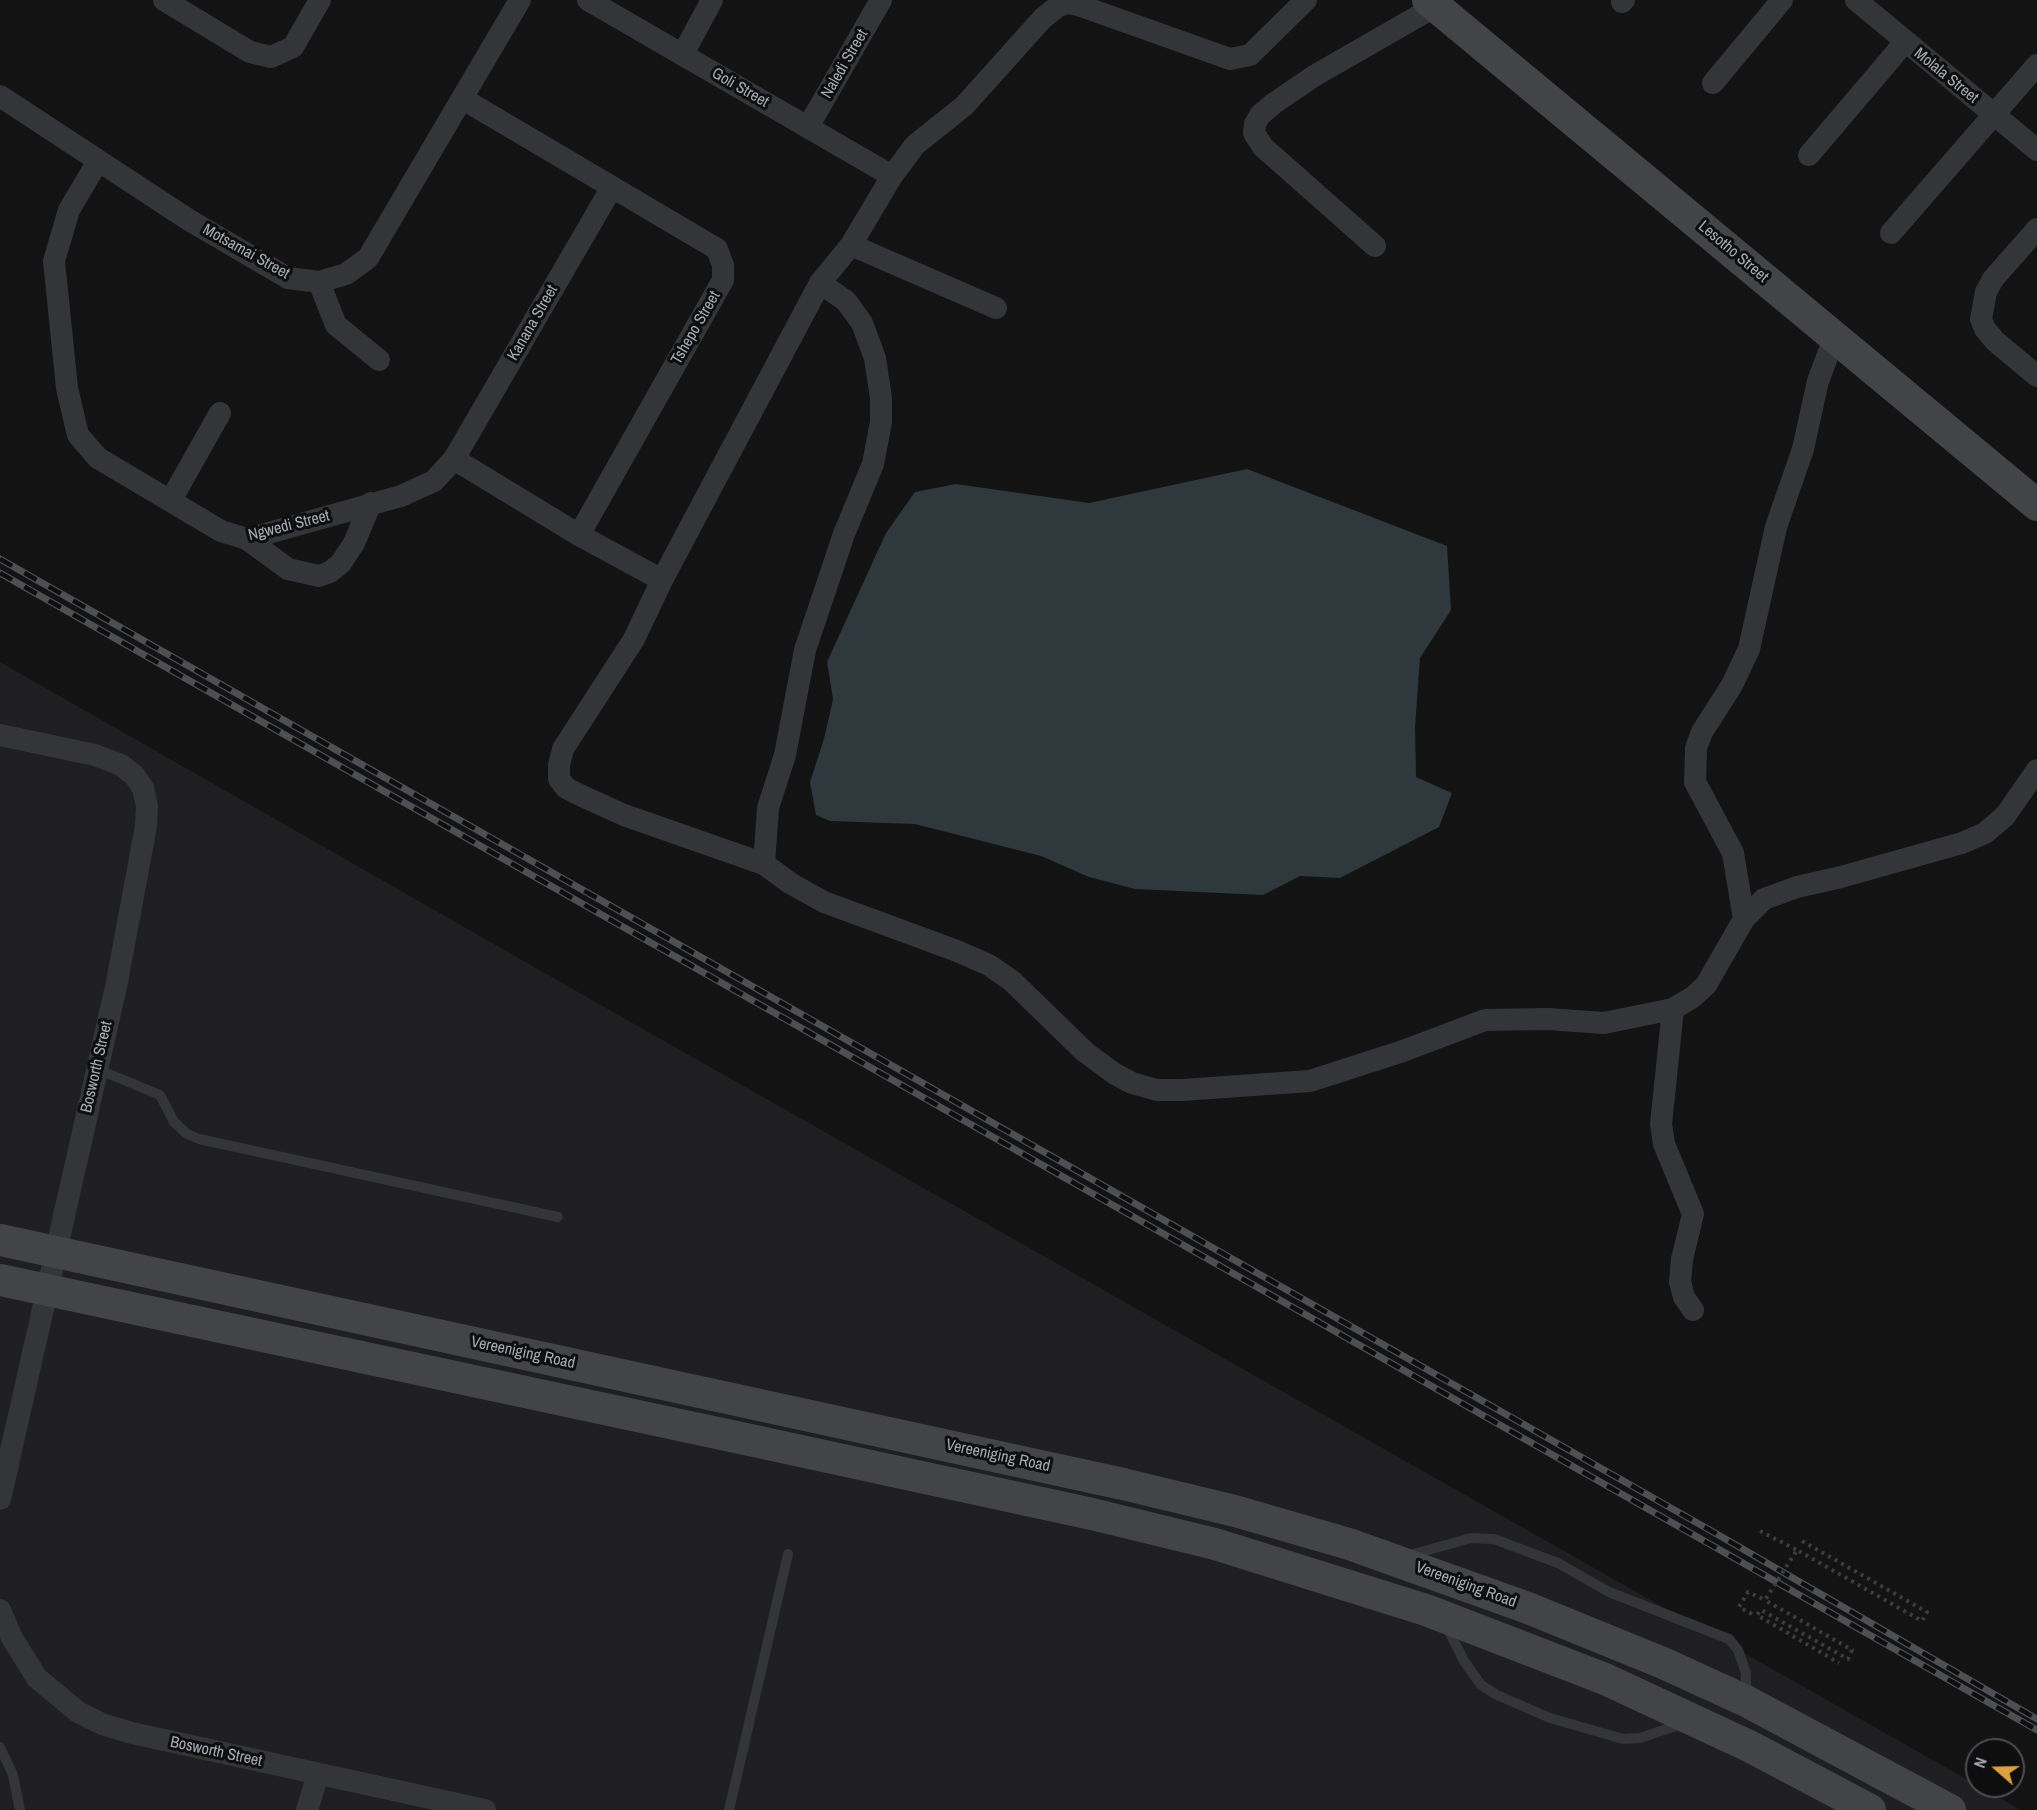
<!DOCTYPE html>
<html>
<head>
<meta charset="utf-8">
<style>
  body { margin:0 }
  #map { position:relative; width:2037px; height:1810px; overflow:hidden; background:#131314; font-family:"Archivo Narrow",sans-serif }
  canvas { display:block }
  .north { position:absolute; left:1965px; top:1738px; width:60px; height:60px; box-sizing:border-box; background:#0e0e0f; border:2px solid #4a4d51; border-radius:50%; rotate:290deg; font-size:16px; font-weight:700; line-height:24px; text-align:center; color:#a5abb3 }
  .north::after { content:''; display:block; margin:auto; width:21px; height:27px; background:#df9e40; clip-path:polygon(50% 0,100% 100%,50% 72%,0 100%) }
</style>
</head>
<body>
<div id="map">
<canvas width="2037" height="1810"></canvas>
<div class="north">N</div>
</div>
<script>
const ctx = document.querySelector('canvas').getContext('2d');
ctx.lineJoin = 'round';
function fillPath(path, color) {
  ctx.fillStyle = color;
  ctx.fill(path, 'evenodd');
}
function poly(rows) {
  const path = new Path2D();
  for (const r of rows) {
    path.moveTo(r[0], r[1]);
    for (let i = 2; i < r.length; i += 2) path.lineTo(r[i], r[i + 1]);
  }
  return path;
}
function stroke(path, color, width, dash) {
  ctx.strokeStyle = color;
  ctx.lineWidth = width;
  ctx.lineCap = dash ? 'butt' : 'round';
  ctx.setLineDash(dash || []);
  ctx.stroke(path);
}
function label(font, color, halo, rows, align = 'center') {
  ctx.font = font + ' "Archivo Narrow",sans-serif';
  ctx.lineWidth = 6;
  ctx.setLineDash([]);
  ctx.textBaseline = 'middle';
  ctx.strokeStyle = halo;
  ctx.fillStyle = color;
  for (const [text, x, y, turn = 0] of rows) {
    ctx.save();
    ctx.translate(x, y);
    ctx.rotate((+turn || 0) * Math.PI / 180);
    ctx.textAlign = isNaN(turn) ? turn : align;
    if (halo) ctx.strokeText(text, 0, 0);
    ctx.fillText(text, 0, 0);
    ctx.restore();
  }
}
fillPath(poly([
  [0,662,606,1008,2021,1810,0,1810]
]), '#1f1f21');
fillPath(poly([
  [1247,469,1447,546,1451,610,1420,658,1415,728,1416,777,1452,793,1439,827,1340,878,1300,876,1263,895,1135,889,1089,877,1041,856,915,824,830,821,816,815,810,782,824,739,833,699,827,662,886,533,915,492,956,484,1089,503]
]), '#2f383d');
stroke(poly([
  [1760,1531,1797,1550],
  [1752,1614,1739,1607,1748,1592,1765,1600]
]), '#3a3c3f', 4, [3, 4.5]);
stroke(poly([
  [97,1069,160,1095,174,1122,187,1134,199,1139,558,1217],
  [1407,1556,1471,1538,1494,1539,1558,1563,1609,1592,1729,1639,1738,1650,1746,1673,1746,1696],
  [1446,1625,1464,1661,1481,1685,1497,1695,1550,1718,1623,1739,1640,1738,1685,1723],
  [0,1747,13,1775,20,1810],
  [729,1810,788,1554]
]), '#343539', 10);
stroke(poly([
  [164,0,250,52,271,57,293,47,320,0],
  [588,0,892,176],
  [1856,0,2037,150],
  [1622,2,1624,0],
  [683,54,712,0],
  [1713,83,1782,0],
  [0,96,189,220,288,278,319,282,346,274,368,258,520,0],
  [463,99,717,249,723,265,723,280,579,535],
  [808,127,881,0],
  [1809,155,1905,42],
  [98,161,69,210,54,261,67,388,78,435,98,458,221,531,247,539,401,496,434,481,454,459,612,187],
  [2037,229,1993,279,1986,292,1981,319,1985,329,1995,341,2037,376],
  [1891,233,2037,65],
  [851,245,996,308],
  [1375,246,1263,147,1254,133,1255,124,1260,115,1273,104,1314,76,1436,6],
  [319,282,336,325,379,360],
  [820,283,846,301,862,323,875,358,881,398,881,422,873,464,844,534,805,650,785,755,768,808,764,864,790,883,824,902,957,951,989,965,1012,981,1085,1052,1115,1074,1132,1083,1157,1090,1182,1090,1310,1081,1403,1051,1485,1020,1548,1019,1604,1023,1673,1009,1693,997,1706,985,1744,919,1764,899,1797,887,1841,877,1962,843,1985,833,2005,816,2037,770],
  [454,459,579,535,662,580],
  [171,500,220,413],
  [247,539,288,569,319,576,330,572,341,563,354,543,371,503],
  [0,735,95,755,121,765,134,775,143,788,147,806,146,826,117,982,0,1499],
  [764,864,624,815,582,796,566,788,559,779,559,765,563,749,634,639,662,580,820,283,851,245,892,176,915,145,964,106,1043,18,1057,7,1066,3,1078,5,1230,59,1250,55,1306,0],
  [1744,919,1733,853,1695,782,1696,748,1702,732,1732,685,1749,649,1776,527,1803,449,1818,381,1835,336],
  [1673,1009,1661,1124,1664,1144,1693,1214,1682,1259,1680,1282,1684,1297,1693,1310],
  [0,1610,12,1638,37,1678,78,1712,102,1724,132,1733,485,1810],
  [307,1810,318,1774]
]), '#343539', 22);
stroke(poly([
  [1428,0,2037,505],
  [0,1240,1123,1484,1235,1511,1349,1544,1528,1608,1663,1663,1746,1701,1950,1810],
  [0,1280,750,1440,1092,1514,1215,1544,1426,1610,1605,1679,1751,1747,1870,1810]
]), '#424448', 32);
const rail = poly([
  [0,559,1722,1537,2037,1719],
  [0,573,2037,1730]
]);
stroke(rail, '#4d4f53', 7);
stroke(rail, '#0e0e0f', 4.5, [14]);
stroke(poly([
  [1802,1541,1927,1612,1922,1621,1797,1550,1765,1600,1852,1650,1848,1659,1761,1610,1757,1615,1839,1663]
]), '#3a3c3f', 4, [3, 4.5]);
label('16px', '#a5abb3', '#0e0e0f', [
  ["Naledi Street",845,64,-60],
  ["Molala Street",1946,76,39],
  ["Goli Street",740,88,30],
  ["Motsamai Street",246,252,29],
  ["Lesotho Street",1733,252,40],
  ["Kanana Street",533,323,-60],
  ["Tshepo Street",696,328,-60],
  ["Ngwedi Street",289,526,-14],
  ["Bosworth Street",97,1067,-77],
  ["Vereeniging Road",523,1353,12],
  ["Vereeniging Road",998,1456,12],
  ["Vereeniging Road",1466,1585,20],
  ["Bosworth Street",216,1752,12]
]);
</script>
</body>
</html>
